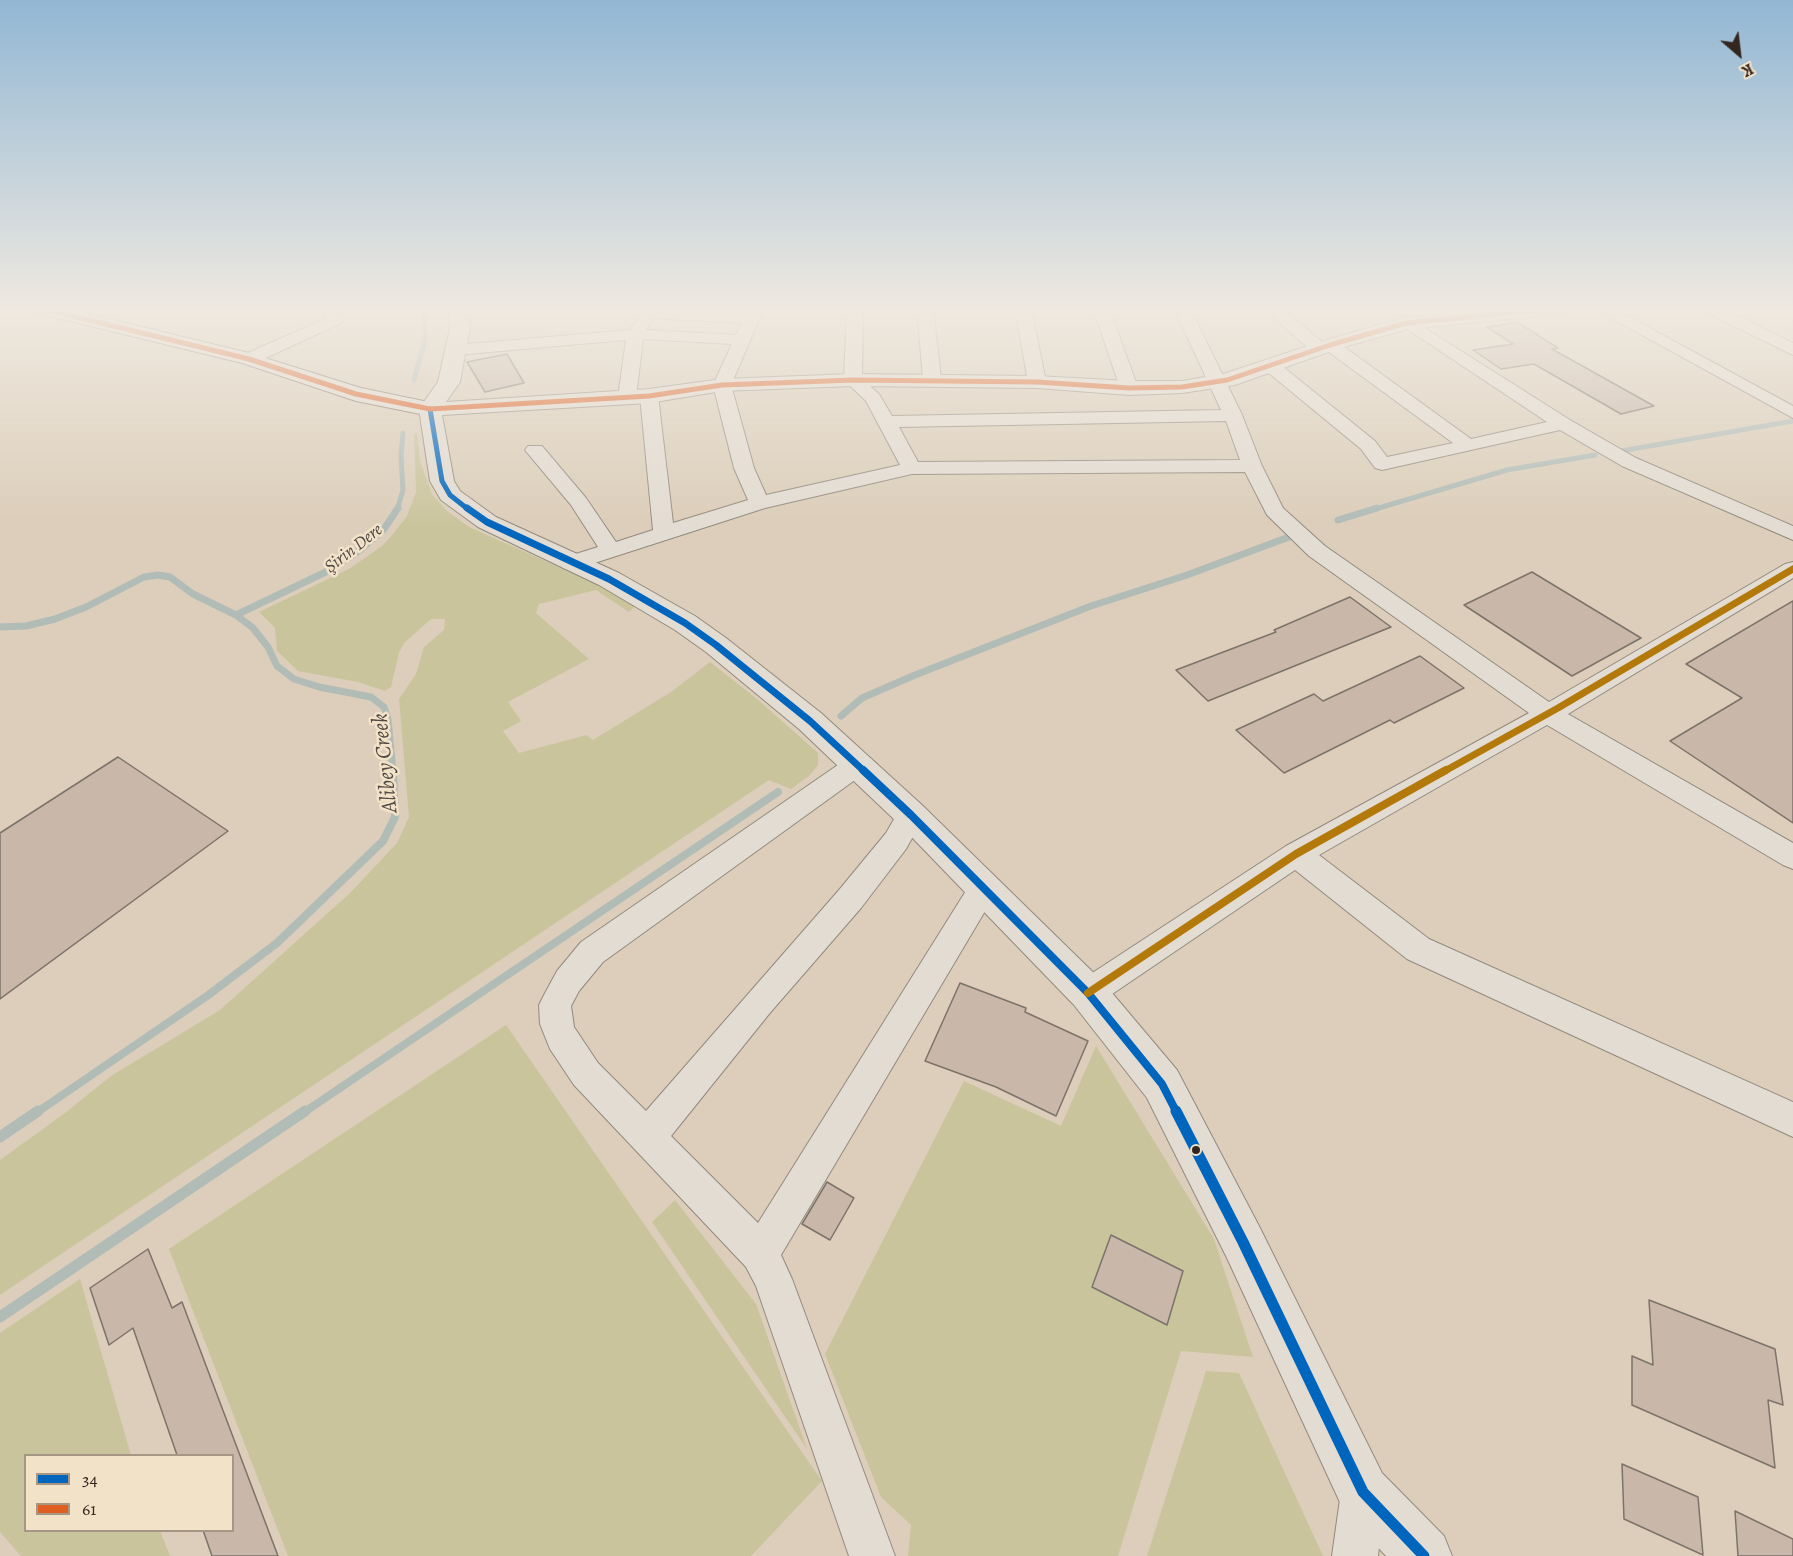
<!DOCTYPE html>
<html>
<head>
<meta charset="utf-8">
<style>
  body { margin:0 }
  #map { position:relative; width:1793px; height:1556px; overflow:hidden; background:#dcceba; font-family:Alegreya,serif }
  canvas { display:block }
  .legend { position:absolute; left:24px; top:1454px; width:210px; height:78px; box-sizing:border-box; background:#f2e2c8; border:2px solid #a69784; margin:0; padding:8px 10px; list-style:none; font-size:18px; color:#34261f }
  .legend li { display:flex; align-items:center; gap:12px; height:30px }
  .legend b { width:30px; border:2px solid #a69784 }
  .north { position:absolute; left:1709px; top:24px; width:60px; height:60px; -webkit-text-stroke:4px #f2e2c8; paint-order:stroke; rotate:152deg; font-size:16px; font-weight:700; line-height:24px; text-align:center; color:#34261f }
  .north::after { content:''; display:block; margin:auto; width:21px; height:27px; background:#34261f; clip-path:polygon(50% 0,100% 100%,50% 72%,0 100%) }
</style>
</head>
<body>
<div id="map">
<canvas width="1793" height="1556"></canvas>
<ul class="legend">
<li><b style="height:8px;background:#0065bd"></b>34</li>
<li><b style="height:8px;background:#df5f22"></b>61</li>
</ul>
<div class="north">K</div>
</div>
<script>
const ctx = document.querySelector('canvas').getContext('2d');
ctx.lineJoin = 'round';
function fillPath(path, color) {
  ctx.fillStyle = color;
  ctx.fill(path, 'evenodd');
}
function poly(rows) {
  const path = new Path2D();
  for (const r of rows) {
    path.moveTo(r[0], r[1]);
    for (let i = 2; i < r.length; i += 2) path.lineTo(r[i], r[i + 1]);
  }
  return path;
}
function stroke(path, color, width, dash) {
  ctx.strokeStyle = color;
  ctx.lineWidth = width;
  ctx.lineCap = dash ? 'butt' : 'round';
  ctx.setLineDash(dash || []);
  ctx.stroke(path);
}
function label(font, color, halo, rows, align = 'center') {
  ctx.font = font + ' Alegreya,serif';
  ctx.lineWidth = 5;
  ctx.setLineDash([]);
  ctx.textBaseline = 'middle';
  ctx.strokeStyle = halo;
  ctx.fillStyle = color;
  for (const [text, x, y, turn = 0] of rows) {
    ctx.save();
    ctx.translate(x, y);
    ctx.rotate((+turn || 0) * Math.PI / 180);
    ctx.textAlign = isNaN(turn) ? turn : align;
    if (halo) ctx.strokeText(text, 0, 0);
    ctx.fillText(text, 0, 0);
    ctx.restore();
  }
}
fillPath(poly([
  [417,433,420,461,432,494,447,511,469,527,590,581,635,606,629,612,596,590,539,604,536,613,589,659,508,702,521,721,503,731,519,753,587,735,593,740,671,692,710,662,757,699,818,753,818,765,810,775,791,789,769,780,0,1295,0,1160,65,1113,111,1076,220,1010,350,893,397,843,409,817,399,699,416,674,424,647,444,630,445,619,431,619,404,643,399,653,391,687,385,691,358,682,298,671,277,651,275,628,259,612,349,569,382,546,393,534,407,516,416,492,414,434],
  [506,1025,822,1481,751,1556,288,1556,169,1249],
  [1096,1046,1214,1239,1253,1357,1181,1351,1118,1556,908,1556,911,1525,881,1497,825,1354,964,1081,1061,1126],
  [675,1200,756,1304,807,1449,652,1222],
  [80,1279,131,1455,26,1456,26,1530,160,1531,170,1556,21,1556,0,1532,0,1333],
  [1206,1371,1239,1373,1323,1556,1147,1556]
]), '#cac49d');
stroke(poly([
  [414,380,425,340,424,308],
  [1621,451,1793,421],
  [397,510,403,490,401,456,403,433],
  [1372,510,1507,470,1595,455]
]), '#b1bcb7', 5);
stroke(poly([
  [1338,520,1377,508],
  [236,615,330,570,360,550,384,529,398,508],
  [0,627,26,626,55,619,86,607,144,577,158,575,170,577,193,594,236,615,253,628,268,647,277,666,294,679,319,687,371,697,384,707,388,719,393,772],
  [841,716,862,698,915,675,1091,606,1187,575,1289,537]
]), '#b1bcb7', 7);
stroke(poly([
  [36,1113,207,996,277,943,383,841,395,817,393,770],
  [303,1113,778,792]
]), '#b1bcb7', 8);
stroke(poly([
  [0,1137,38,1111],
  [0,1317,305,1111]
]), '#b1bcb7', 11);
const building = poly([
  [1517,322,1558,348,1552,349,1654,406,1621,414,1534,364,1501,369,1473,350,1513,344,1487,327,1517,322],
  [507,354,524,383,485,392,467,362,507,354],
  [1532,572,1641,638,1572,676,1464,605,1532,572],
  [1350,597,1391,627,1208,701,1176,670,1276,632,1274,630,1350,597],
  [1793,601,1793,823,1670,741,1742,698,1686,664,1793,601],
  [1420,656,1464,688,1394,723,1390,720,1284,773,1236,730,1314,694,1323,701,1420,656],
  [118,757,228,831,0,999,0,833,118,757],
  [960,983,1026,1008,1025,1012,1088,1041,1056,1116,996,1087,925,1061,960,983],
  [827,1182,854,1198,830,1240,802,1224,827,1182],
  [1111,1235,1183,1271,1167,1325,1092,1287,1111,1235],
  [148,1249,172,1308,182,1302,278,1556,212,1556,203,1530,232,1530,232,1455,177,1455,133,1328,109,1345,90,1288,148,1249],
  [1649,1300,1775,1349,1783,1405,1768,1400,1775,1468,1632,1405,1632,1356,1653,1365,1649,1300],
  [1622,1464,1698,1497,1703,1555,1624,1519,1622,1464],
  [1735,1511,1793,1539,1793,1556,1738,1556,1735,1511]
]);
fillPath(building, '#c9b7aa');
stroke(building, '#7c7369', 1.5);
const minor = poly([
  [313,308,341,310,343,320,341,323,255,363,243,363,240,359,243,355,327,318,313,308],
  [649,308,745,314,748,308,764,308,731,385,754,468,766,495,900,465,866,401,844,380,847,308,863,308,862,379,879,394,892,416,1221,410,1174,308,1190,308,1242,415,1262,466,1283,508,1325,546,1549,702,1785,564,1793,562,1793,578,1568,714,1793,843,1793,869,1783,865,1547,725,1319,855,1429,939,1793,1102,1793,1137,1407,959,1295,870,1099,1003,1088,1007,1077,1003,1072,993,1077,983,1286,846,1529,713,1309,556,1267,515,1245,472,912,474,765,508,579,568,571,570,563,568,560,563,563,558,598,547,571,505,525,450,528,446,542,446,586,498,616,542,653,530,640,396,643,392,655,392,658,396,673,523,748,500,734,468,713,385,732,344,643,339,636,397,633,401,627,402,621,401,618,397,626,340,455,355,447,350,455,345,630,330,638,318,643,316,641,313,643,310,649,308],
  [650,318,741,323,736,335,646,330,652,321,650,318],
  [1226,421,1240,460,918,462,899,427,1226,421],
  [917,308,933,308,941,379,938,383,932,384,926,383,923,379,917,308],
  [1015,308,1031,308,1046,382,1043,386,1031,386,1028,382,1015,308],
  [1093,308,1109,308,1138,388,1135,392,1123,392,1120,388,1093,308],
  [1269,308,1285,308,1288,313,1323,343,1330,340,1336,341,1471,439,1547,422,1398,323,1400,320,1412,320,1570,420,1636,458,1793,526,1793,540,1622,466,1560,430,1382,470,1375,468,1361,449,1265,370,1262,366,1265,362,1277,362,1375,441,1387,457,1453,443,1326,350,1319,353,1313,352,1275,319,1269,308],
  [1593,308,1613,308,1793,406,1793,418,1593,308],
  [1701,308,1722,308,1793,343,1793,355,1703,311,1701,308],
  [857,755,866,758,870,765,866,772,603,962,579,991,571,1006,574,1027,598,1063,646,1111,839,890,886,833,901,807,911,804,921,807,925,815,906,849,861,908,769,1014,671,1136,758,1223,974,878,984,875,994,878,999,887,994,896,781,1255,792,1279,895,1556,849,1556,756,1286,746,1267,574,1085,550,1049,540,1024,539,1005,544,995,557,971,581,942,848,758,857,755],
  [1363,1470,1379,1476,1385,1492,1378,1556,1332,1556,1341,1492,1347,1476,1363,1470]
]);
const tertiary = poly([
  [448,308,468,308,470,328,460,382,446,402,649,389,722,379,853,374,1037,376,1129,381,1182,381,1223,374,1323,341,1406,317,1499,308,1570,308,1567,312,1560,314,1408,329,1337,349,1235,385,1182,393,1129,395,1037,388,853,386,722,391,649,403,442,415,454,481,460,491,496,517,619,573,695,616,726,638,821,713,923,806,1102,981,1177,1070,1259,1226,1382,1473,1444,1536,1452,1556,1386,1556,1344,1511,1227,1258,1147,1098,1074,1005,899,824,799,729,706,652,675,630,599,585,478,527,441,500,430,481,419,409,438,382,450,328,448,308]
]);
const secondary = poly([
  [30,308,64,308,249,353,361,388,438,404,441,409,438,414,430,416,356,401,242,363,33,312,30,308]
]);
stroke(minor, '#938a7e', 2);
stroke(tertiary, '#938a7e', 2);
stroke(secondary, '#7c7369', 2);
fillPath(minor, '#e3dcd2');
fillPath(tertiary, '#e3dcd2');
fillPath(secondary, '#e3dcd2');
stroke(poly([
  [430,409,442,481,450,495,469,510]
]), '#0065bd', 5);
stroke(poly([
  [467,508,487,522,609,579,685,623,716,645,810,721,865,772]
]), '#0065bd', 7);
stroke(poly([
  [863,770,911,815,1088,993,1162,1084,1177,1113]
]), '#0065bd', 8);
stroke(poly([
  [1176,1111,1243,1242,1363,1492,1424,1556]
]), '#0065bd', 11);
stroke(poly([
  [40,308,249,359,356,394,430,409,649,396,722,385,853,380,1037,382,1129,388,1182,387,1227,380,1330,345,1406,323,1560,308]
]), '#df5f22', 5);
stroke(poly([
  [1443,772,1558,708,1793,569]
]), '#b3790b', 7);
stroke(poly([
  [1088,993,1296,854,1446,770]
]), '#b3790b', 8);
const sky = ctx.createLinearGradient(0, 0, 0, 526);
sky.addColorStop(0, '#92b7d4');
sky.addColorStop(0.59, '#efe9e0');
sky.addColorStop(1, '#efe9e000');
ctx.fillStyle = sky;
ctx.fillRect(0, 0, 1793, 526);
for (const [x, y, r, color] of [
  [1196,1150,5,"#34261f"]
]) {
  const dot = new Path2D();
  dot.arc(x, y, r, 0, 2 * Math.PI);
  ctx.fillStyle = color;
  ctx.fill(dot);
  stroke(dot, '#f2e2c8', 2);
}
label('italic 18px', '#4f4a45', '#f2e2c8', [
  ["Şirin Dere",354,549,-38]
]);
label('italic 22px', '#4f4a45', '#f2e2c8', [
  ["Alibey Creek",386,763,-96]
]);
</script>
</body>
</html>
